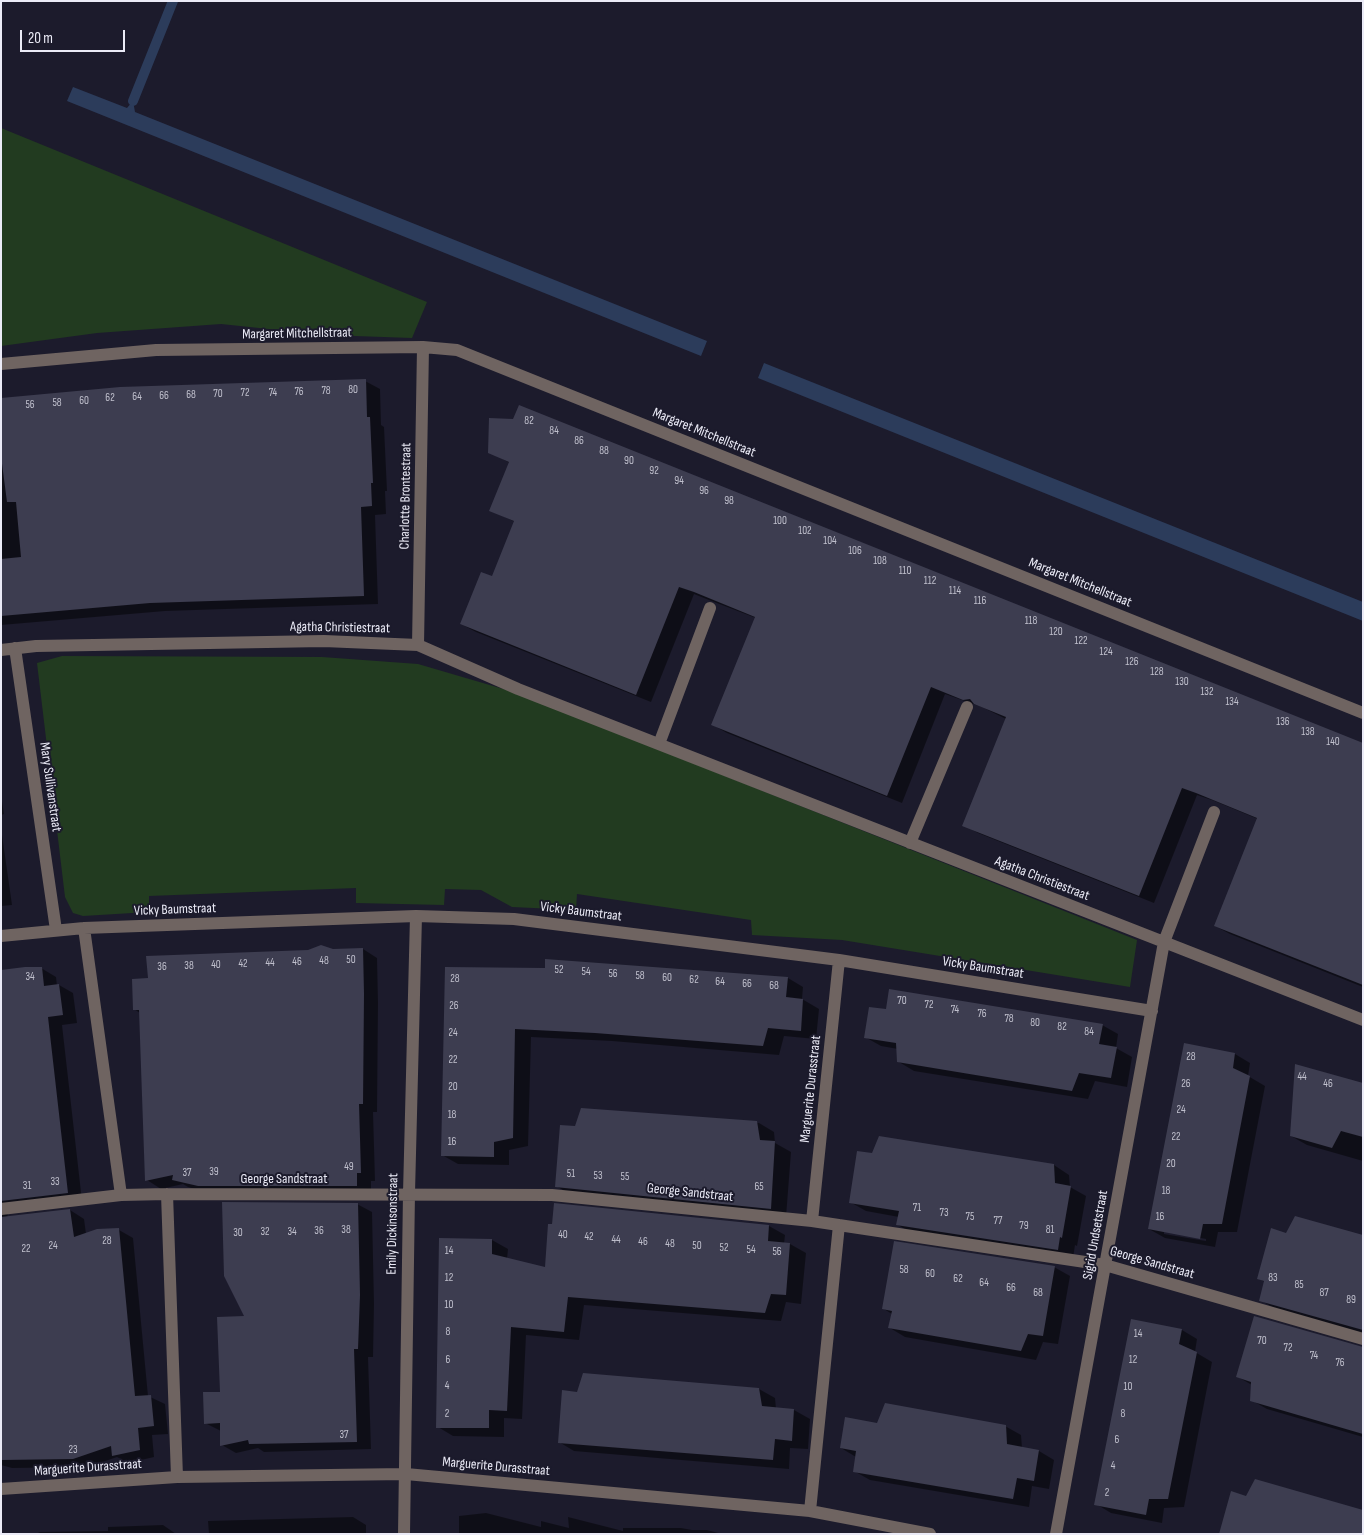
<!DOCTYPE html>
<html>
<head>
<meta charset="utf-8">
<style>
  body { margin:0 }
  #map { position:relative; width:1364px; height:1535px; overflow:hidden; background:#1c1b2c; font-family:"Sofia Sans Condensed",sans-serif }
  canvas { display:block }
  .frame { position:absolute; inset:0; border:2px solid #ebebf7; pointer-events:none }
  .scale { position:absolute; left:20px; top:30px; width:105px; height:22px; box-sizing:border-box; border:2px solid #ebebf7; border-top:0; padding-left:6px; font-size:15px; line-height:18px; white-space:nowrap; color:#ebebf7; -webkit-text-stroke:4px #1c1b2c; paint-order:stroke }
</style>
</head>
<body>
<div id="map">
<canvas width="1364" height="1535"></canvas>
<div class="frame"></div>
<div class="scale">20 m</div>
</div>
<script>
const ctx = document.querySelector('canvas').getContext('2d');
ctx.lineJoin = 'round';
function fillPath(path, color) {
  ctx.fillStyle = color;
  ctx.fill(path, 'evenodd');
}
function poly(rows) {
  const path = new Path2D();
  for (const r of rows) {
    path.moveTo(r[0], r[1]);
    for (let i = 2; i < r.length; i += 2) path.lineTo(r[i], r[i + 1]);
  }
  return path;
}
function stroke(path, color, width, dash) {
  ctx.strokeStyle = color;
  ctx.lineWidth = width;
  ctx.lineCap = dash ? 'butt' : 'round';
  ctx.setLineDash(dash || []);
  ctx.stroke(path);
}
function label(font, color, halo, rows, align = 'center') {
  ctx.font = font + ' "Sofia Sans Condensed",sans-serif';
  ctx.lineWidth = 4;
  ctx.setLineDash([]);
  ctx.textBaseline = 'middle';
  ctx.strokeStyle = halo;
  ctx.fillStyle = color;
  for (const [text, x, y, turn = 0] of rows) {
    ctx.save();
    ctx.translate(x, y);
    ctx.rotate((+turn || 0) * Math.PI / 180);
    ctx.textAlign = isNaN(turn) ? turn : align;
    if (halo) ctx.strokeText(text, 0, 0);
    ctx.fillText(text, 0, 0);
    ctx.restore();
  }
}
fillPath(poly([
  [1,128,427,302,412,338,326,335,221,324,97,333,1,346],
  [62,656,322,657,418,664,517,693,1137,940,1130,987,842,940,752,935,751,920,577,894,576,910,512,907,481,890,445,889,444,905,356,903,356,888,149,896,149,912,83,916,73,913,65,897,37,663]
]), '#223b20');
fillPath(poly([
  [73,87,127,108,133,101,135,112,707,341,701,356,67,101],
  [764,363,1363,602,1363,621,758,378]
]), '#2c3c5b');
fillPath(poly([
  [365,381,380,389,381,425,384,427,387,491,385,491,386,514,375,515,378,604,165,611,1,625,1,399],
  [489,452,1363,744,1363,987,1230,934,1215,926,1258,819,1212,800,1197,795,1154,903,978,833,964,825,1006,719,982,707,945,694,902,803,727,733,713,725,756,618,709,600,694,594,651,702,476,632,461,624,492,578,515,522,491,510,510,463],
  [1,795,4,814,1,815],
  [1,828,12,905,1,906],
  [363,949,377,958,378,1003,377,1112,373,1112,375,1181,371,1181,371,1194,213,1194,188,1187,183,1184,161,1189,147,1180,140,1013,134,1009,149,980,333,950],
  [41,968,56,977,57,986,59,985,73,993,77,1023,62,1025,82,1201,8,1213,7,1218,70,1210,84,1219,86,1234,119,1230,133,1238,148,1396,165,1404,168,1434,152,1435,154,1457,128,1463,117,1457,88,1467,12,1468,1,1465,1,972],
  [446,968,788,978,803,987,802,999,819,1009,816,1039,784,1036,779,1055,612,1041,531,1037,528,1146,509,1150,509,1165,458,1164,442,1155],
  [887,1011,1102,1025,1118,1034,1116,1048,1132,1057,1127,1087,1095,1081,1088,1099,914,1071,899,1062,898,1049,881,1046,865,1037],
  [1185,1045,1235,1054,1250,1063,1248,1076,1265,1086,1237,1232,1218,1232,1215,1247,1165,1238,1149,1229],
  [1164,1231,1206,1239,1206,1241,1164,1234],
  [1363,1084,1363,1161,1307,1145,1291,1136],
  [582,1109,759,1123,774,1132,775,1143,791,1152,786,1217,572,1195,556,1186],
  [1054,1165,1069,1175,1070,1187,1086,1196,1077,1246,1075,1245,1073,1258,913,1234,898,1225,899,1217,866,1211,850,1202],
  [357,1204,372,1212,374,1304,373,1357,368,1357,371,1449,264,1452,258,1448,236,1453,222,1445,221,1431,205,1423,222,1393,246,1317],
  [555,1205,769,1226,785,1235,784,1244,790,1244,806,1253,801,1304,786,1302,781,1321,584,1305,579,1340,526,1335,522,1419,504,1418,504,1437,453,1436,438,1427,441,1239,492,1240,508,1249,507,1259,546,1268],
  [1287,1234,1363,1236,1363,1334,1276,1309,1260,1300,1265,1282,1259,1279],
  [1054,1267,1070,1276,1058,1344,1043,1342,1036,1360,905,1337,890,1328,892,1314,884,1309],
  [1132,1320,1182,1330,1197,1339,1195,1352,1212,1362,1184,1507,1164,1508,1162,1523,1111,1513,1096,1504],
  [1363,1348,1363,1437,1267,1409,1251,1400,1252,1385,1238,1377],
  [759,1389,775,1398,776,1409,794,1410,810,1419,808,1449,790,1448,789,1469,574,1451,559,1442,578,1393],
  [878,1424,1005,1426,1021,1435,1022,1448,1039,1451,1054,1460,1049,1489,1032,1486,1029,1507,870,1480,854,1471,856,1457,841,1448],
  [486,1513,541,1527,541,1521,569,1528,568,1517,623,1531,623,1528,681,1528,692,1530,707,1530,722,1534,459,1534,459,1516],
  [353,1517,366,1525,366,1534,209,1534,208,1521],
  [163,1525,176,1534,36,1534,40,1532,108,1531,108,1527]
]), '#0007');
stroke(poly([
  [133,101,173,1]
]), '#2c3c5b', 10);
fillPath(poly([
  [366,379,367,417,370,417,373,483,371,483,372,506,361,507,364,596,150,603,1,616,1,559,21,557,16,502,7,502,1,456,1,398,120,387],
  [519,405,1363,743,1363,985,1214,926,1257,818,1196,793,1182,788,1139,896,962,826,1006,717,974,704,970,699,963,700,931,687,887,796,711,725,755,617,694,592,679,587,636,695,460,624,481,572,492,576,514,521,489,511,509,462,488,453,489,418,513,419],
  [321,945,333,949,363,948,364,994,363,1104,359,1104,361,1173,357,1173,357,1186,198,1186,172,1180,173,1175,145,1181,139,1010,133,1010,132,979,148,978,146,956,308,950],
  [545,959,788,977,786,997,803,999,801,1031,768,1028,763,1046,595,1033,515,1029,513,1138,494,1142,494,1157,441,1156,445,967,545,968],
  [25,967,42,967,44,986,59,984,63,1015,48,1017,68,1193,1,1201,1,970],
  [889,989,1103,1024,1099,1044,1117,1047,1111,1078,1079,1073,1072,1091,897,1062,896,1043,864,1038,869,1007,886,1009],
  [1184,1043,1235,1053,1233,1068,1250,1076,1222,1224,1203,1224,1200,1239,1148,1229],
  [1295,1064,1363,1083,1363,1137,1341,1131,1332,1148,1290,1136],
  [581,1108,757,1121,760,1140,775,1141,771,1209,555,1187,560,1125,575,1126],
  [879,1136,1054,1164,1055,1183,1071,1186,1062,1238,1060,1237,1058,1250,896,1225,899,1211,849,1203,857,1151,872,1153],
  [222,1202,358,1203,360,1295,358,1349,354,1349,357,1442,249,1444,248,1440,220,1446,220,1423,204,1424,203,1392,220,1392,217,1317,244,1316,224,1276],
  [554,1203,769,1225,768,1241,790,1243,786,1295,771,1294,765,1313,568,1297,564,1332,511,1327,507,1411,489,1410,489,1428,436,1428,439,1238,492,1239,492,1254,545,1267,548,1224,552,1224],
  [70,1209,74,1237,97,1229,119,1228,135,1396,151,1395,154,1426,138,1428,140,1450,112,1456,111,1446,73,1459,1,1460,1,1217],
  [1295,1216,1363,1235,1363,1330,1259,1301,1264,1281,1257,1279,1271,1228,1286,1233],
  [894,1241,1055,1266,1043,1336,1028,1334,1021,1351,888,1328,892,1311,882,1309],
  [1254,1316,1363,1347,1363,1434,1250,1401,1251,1382,1236,1377],
  [1131,1319,1182,1329,1179,1344,1197,1352,1168,1499,1149,1499,1146,1515,1094,1505],
  [583,1373,759,1388,762,1406,794,1409,792,1441,775,1439,773,1460,558,1443,562,1390,577,1392],
  [885,1403,1006,1425,1007,1444,1039,1450,1034,1481,1017,1478,1013,1499,853,1472,856,1451,840,1448,845,1417,877,1423],
  [1255,1479,1363,1510,1363,1534,1219,1534,1231,1491,1246,1496]
]), '#3d3d50');
stroke(poly([
  [1,364,156,350,423,347,457,350,1363,713],
  [418,645,423,347],
  [15,648,56,930],
  [1,650,36,646,324,641,418,645,518,689,1363,1020],
  [659,744,710,608],
  [910,843,967,707],
  [84,928,121,1195],
  [1,936,84,928,416,916,514,919,839,960,1152,1011],
  [167,1194,177,1477],
  [1,1209,121,1195,167,1194,552,1195,812,1221,1105,1265,1363,1339],
  [812,1221,839,960],
  [1,1489,177,1477,406,1474,810,1511,930,1534],
  [810,1511,839,1225],
  [404,1534,409,1193,416,916],
  [1056,1534,1164,942,1214,812]
]), '#6f6461', 12);
label('11px', '#c0c0cd', null, [
  ["80",353,390],
  ["78",326,391],
  ["76",299,392],
  ["72",245,393],
  ["74",273,393],
  ["70",218,394],
  ["68",191,395],
  ["66",164,396],
  ["64",137,397],
  ["62",110,398],
  ["60",84,401],
  ["58",57,403],
  ["56",30,405],
  ["82",529,421],
  ["84",554,431],
  ["86",579,441],
  ["88",604,451],
  ["90",629,461],
  ["92",654,471],
  ["94",679,481],
  ["96",704,491],
  ["98",729,501],
  ["100",780,521],
  ["102",805,531],
  ["104",830,541],
  ["106",855,551],
  ["108",880,561],
  ["110",905,571],
  ["112",930,581],
  ["114",955,591],
  ["116",980,601],
  ["118",1031,621],
  ["120",1056,632],
  ["122",1081,641],
  ["124",1106,652],
  ["126",1132,662],
  ["128",1157,672],
  ["130",1182,682],
  ["132",1207,692],
  ["134",1232,702],
  ["136",1283,722],
  ["138",1308,732],
  ["140",1333,742],
  ["50",351,960],
  ["48",324,961],
  ["46",297,962],
  ["44",270,963],
  ["42",243,964],
  ["40",216,965],
  ["38",189,966],
  ["36",162,967],
  ["52",559,970],
  ["54",586,972],
  ["56",613,974],
  ["58",640,976],
  ["34",30,977],
  ["60",667,978],
  ["28",455,979],
  ["62",694,980],
  ["64",720,982],
  ["66",747,984],
  ["68",774,986],
  ["70",902,1001],
  ["72",929,1005],
  ["26",454,1006],
  ["74",955,1010],
  ["76",982,1014],
  ["78",1009,1019],
  ["80",1035,1023],
  ["82",1062,1027],
  ["84",1089,1032],
  ["24",453,1033],
  ["28",1191,1057],
  ["22",453,1060],
  ["44",1302,1077],
  ["26",1186,1084],
  ["46",1328,1084],
  ["20",453,1087],
  ["24",1181,1110],
  ["18",452,1115],
  ["22",1176,1137],
  ["16",452,1142],
  ["20",1171,1164],
  ["49",349,1167],
  ["39",214,1172],
  ["37",187,1173],
  ["51",571,1174],
  ["53",598,1176],
  ["55",625,1177],
  ["33",55,1182],
  ["31",27,1186],
  ["65",759,1187],
  ["18",1166,1191],
  ["71",917,1208],
  ["73",944,1213],
  ["75",970,1217],
  ["16",1160,1217],
  ["77",998,1221],
  ["79",1024,1226],
  ["38",346,1230],
  ["81",1050,1230],
  ["36",319,1231],
  ["32",265,1232],
  ["34",292,1232],
  ["30",238,1233],
  ["40",563,1235],
  ["42",589,1237],
  ["44",616,1240],
  ["28",107,1241],
  ["46",643,1242],
  ["48",670,1244],
  ["24",53,1246],
  ["50",697,1246],
  ["52",724,1248],
  ["22",26,1249],
  ["54",751,1250],
  ["14",449,1251],
  ["56",777,1252],
  ["58",904,1270],
  ["60",930,1274],
  ["12",449,1278],
  ["83",1273,1278],
  ["62",958,1279],
  ["64",984,1283],
  ["85",1299,1285],
  ["66",1011,1288],
  ["68",1038,1293],
  ["87",1324,1293],
  ["89",1351,1300],
  ["10",449,1305],
  ["8",448,1332],
  ["14",1138,1334],
  ["70",1262,1341],
  ["72",1288,1348],
  ["74",1314,1356],
  ["6",448,1360],
  ["12",1133,1360],
  ["76",1340,1363],
  ["4",447,1386],
  ["10",1128,1387],
  ["2",447,1414],
  ["8",1123,1414],
  ["37",344,1435],
  ["6",1117,1440],
  ["23",73,1450],
  ["4",1113,1466],
  ["2",1107,1493]
]);
label('14px', '#ebebf7', '#1c1b2c', [
  ["Margaret Mitchellstraat",297,334,-1],
  ["Margaret Mitchellstraat",704,433,22],
  ["Charlotte Brontestraat",406,496,-89],
  ["Margaret Mitchellstraat",1080,583,22],
  ["Agatha Christiestraat",340,628,1],
  ["Mary Sullivanstraat",50,787,82],
  ["Agatha Christiestraat",1042,879,21],
  ["Vicky Baumstraat",175,910,-2],
  ["Vicky Baumstraat",581,912,7],
  ["Vicky Baumstraat",983,968,9],
  ["Marguerite Durasstraat",811,1089,-84],
  ["George Sandstraat",284,1179],
  ["George Sandstraat",690,1193,6],
  ["Emily Dickinsonstraat",393,1224,-89],
  ["Sigrid Undsetstraat",1096,1235,-80],
  ["George Sandstraat",1152,1263,16],
  ["Marguerite Durasstraat",496,1467,5],
  ["Marguerite Durasstraat",88,1468,-4]
]);
</script>
</body>
</html>
